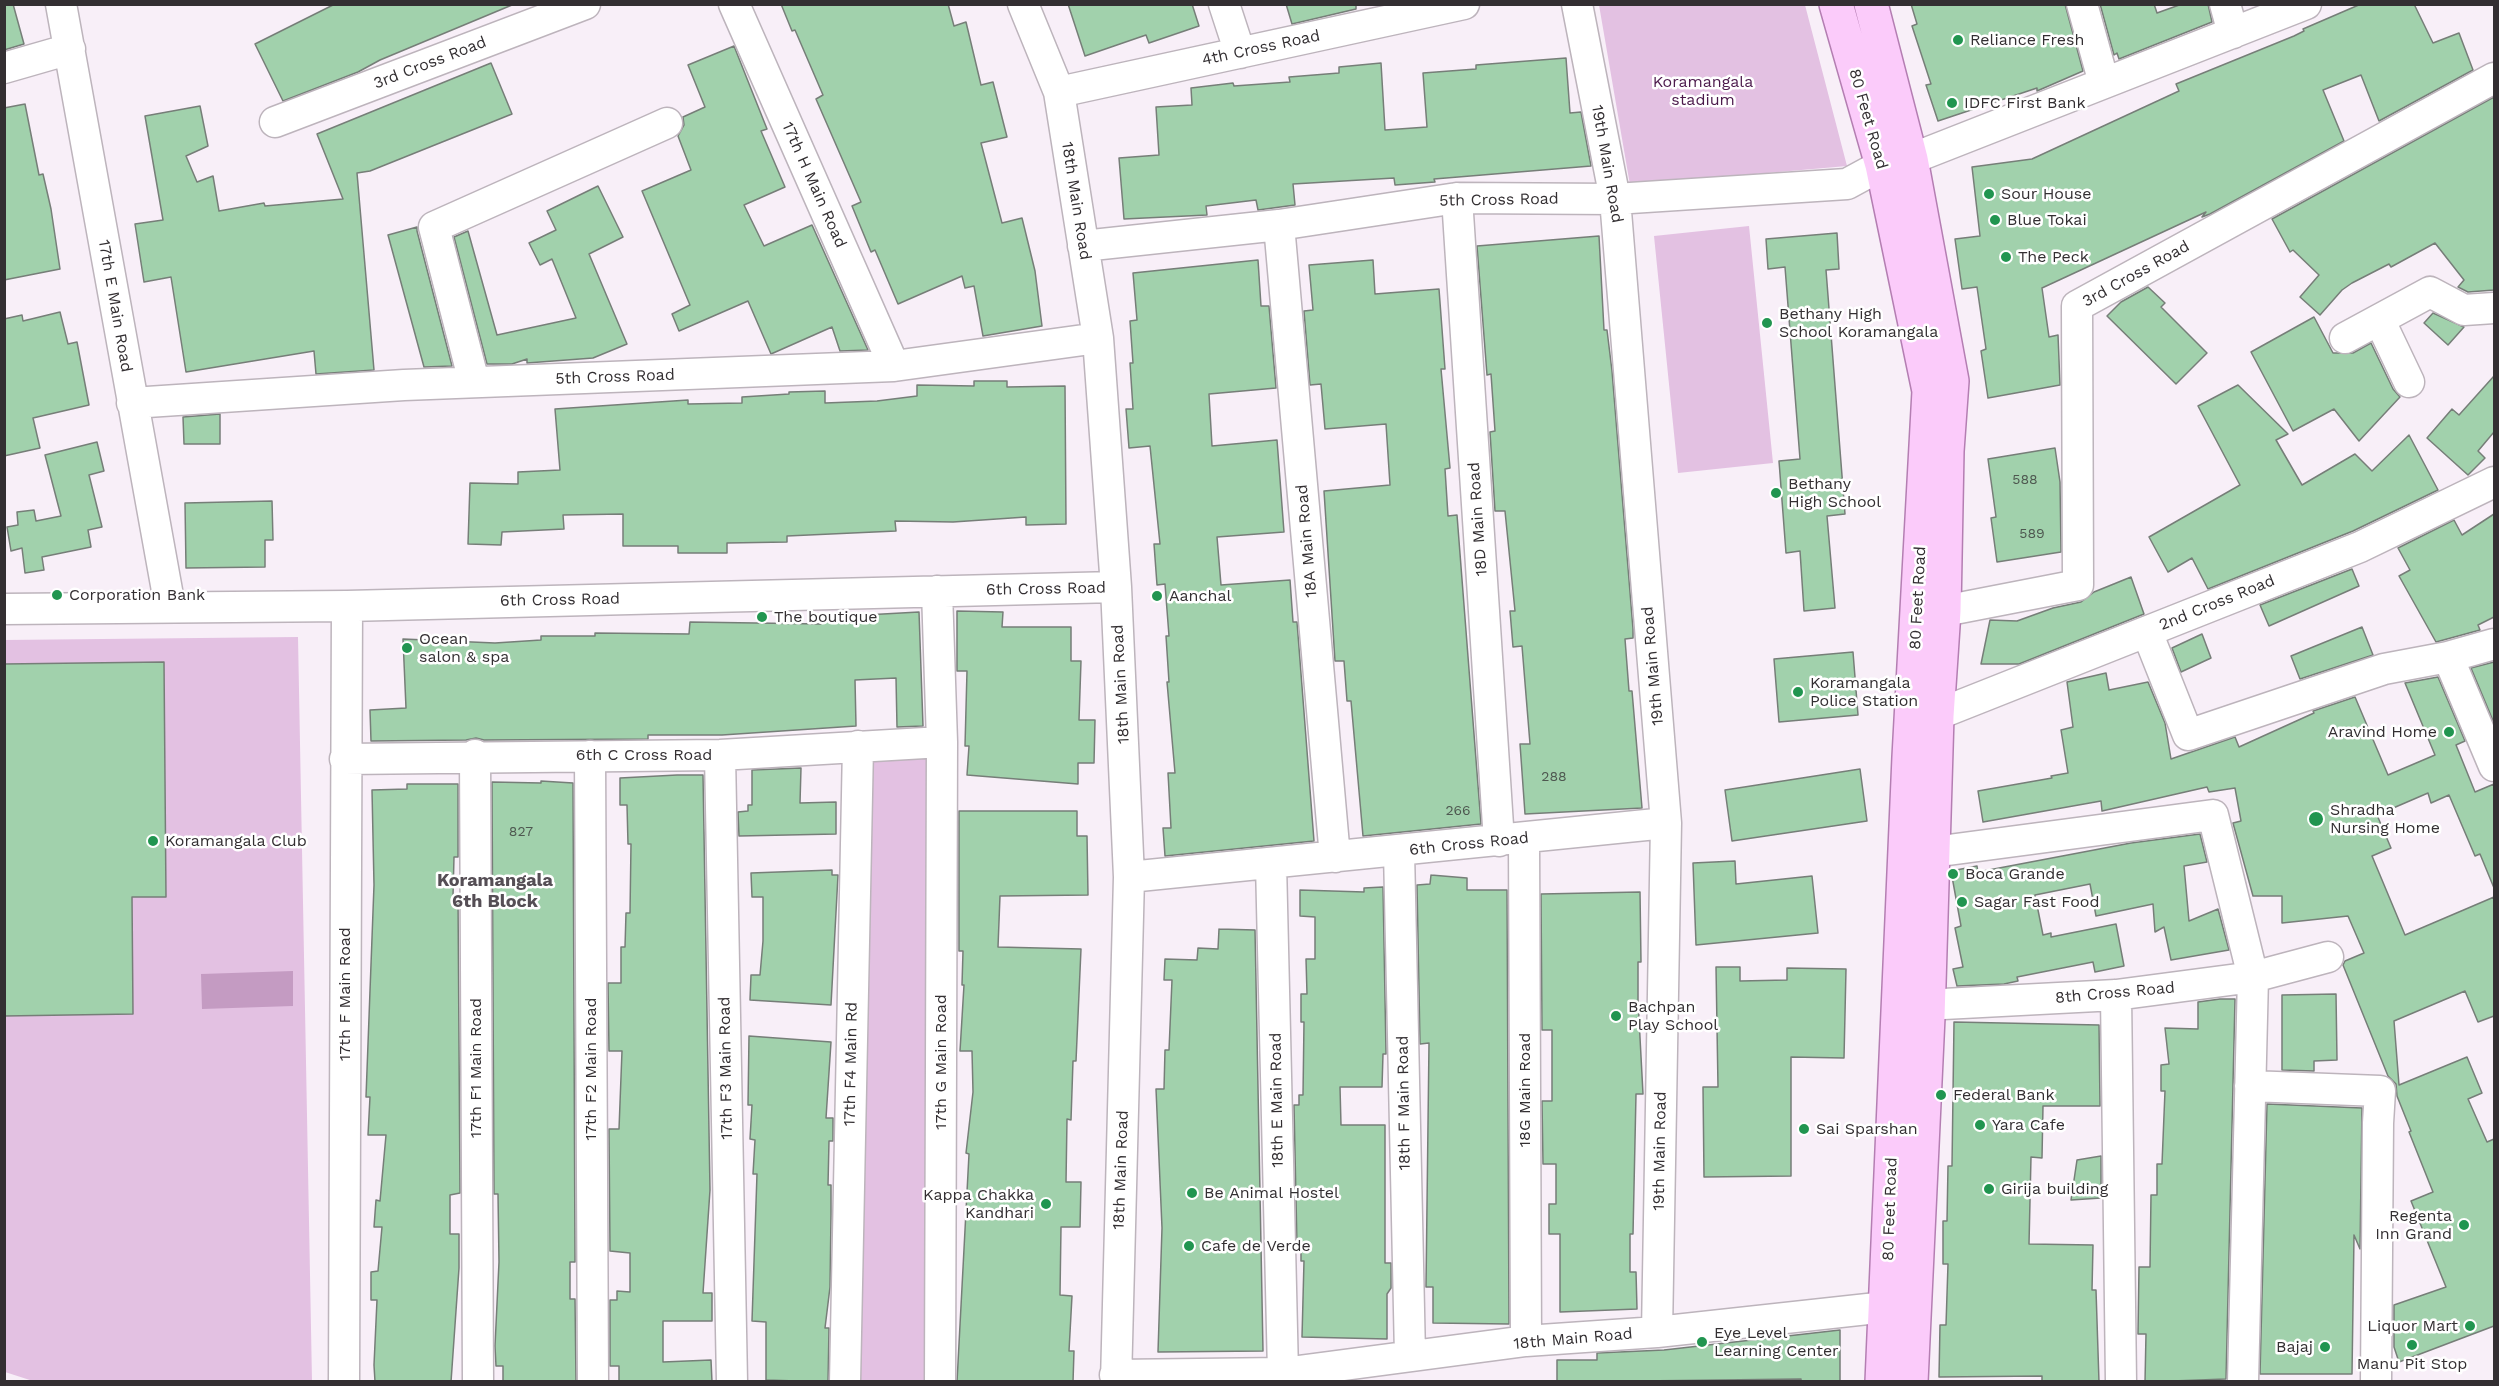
<!DOCTYPE html>
<html>
<head>
<meta charset="utf-8">
<style>
  body { margin:0 }
  #map { position:relative; width:2499px; height:1386px; overflow:hidden; background:#f8eff8; font-family:"Work Sans",sans-serif }
  canvas { display:block }
  .frame { position:absolute; inset:0; border:6px solid #332f32; pointer-events:none }
</style>
</head>
<body>
<div id="map">
<canvas width="2499" height="1386"></canvas>
<div class="frame"></div>
</div>
<script>
const ctx = document.querySelector('canvas').getContext('2d');
ctx.lineJoin = 'round';
function fillPath(path, color) {
  ctx.fillStyle = color;
  ctx.fill(path, 'evenodd');
}
function poly(rows) {
  const path = new Path2D();
  for (const r of rows) {
    path.moveTo(r[0], r[1]);
    for (let i = 2; i < r.length; i += 2) path.lineTo(r[i], r[i + 1]);
  }
  return path;
}
function stroke(path, color, width, dash) {
  ctx.strokeStyle = color;
  ctx.lineWidth = width;
  ctx.lineCap = dash ? 'butt' : 'round';
  ctx.setLineDash(dash || []);
  ctx.stroke(path);
}
function label(font, color, halo, rows, align = 'center') {
  ctx.font = font + ' "Work Sans",sans-serif';
  ctx.lineWidth = 5;
  ctx.setLineDash([]);
  ctx.textBaseline = 'middle';
  ctx.strokeStyle = halo;
  ctx.fillStyle = color;
  for (const [text, x, y, turn = 0] of rows) {
    ctx.save();
    ctx.translate(x, y);
    ctx.rotate((+turn || 0) * Math.PI / 180);
    ctx.textAlign = isNaN(turn) ? turn : align;
    if (halo) ctx.strokeText(text, 0, 0);
    ctx.fillText(text, 0, 0);
    ctx.restore();
  }
}
fillPath(poly([
  [1599,5,1805,5,1847,166,1630,185],
  [1749,226,1773,463,1678,473,1654,236],
  [298,637,312,1381,36,1382,5,1372,4,640],
  [863,759,930,759,928,1381,861,1381]
]), '#e3c1e2');
fillPath(poly([
  [293,971,293,1006,202,1009,201,974]
]), '#c49bc2');
const building = poly([
  [4,4,13,4,24,44,4,50,4,4],
  [335,4,512,4,512,5,380,60,358,72,283,101,255,44,335,4],
  [781,4,948,4,954,26,966,22,981,85,993,82,1007,137,981,143,1002,223,1022,218,1035,271,1042,326,983,336,974,286,965,288,962,276,898,304,875,250,871,252,852,206,861,202,816,99,823,95,795,30,792,31,781,4],
  [1068,4,1192,4,1199,26,1149,43,1146,35,1085,56,1068,4],
  [1286,4,1356,4,1356,9,1292,24,1286,4],
  [1911,4,2065,4,2083,71,2037,91,2037,88,1938,121,1926,85,1931,84,1912,26,1917,24,1911,4],
  [2100,4,2154,4,2157,13,2182,4,2208,4,2212,22,2119,59,2117,53,2114,55,2100,4],
  [2361,4,2414,4,2433,43,2459,33,2473,70,2379,121,2361,75,2323,90,2344,141,2210,214,2202,217,2206,212,2042,288,2049,337,2058,335,2060,385,1988,398,1981,351,1986,349,1977,287,1962,289,1955,239,1980,236,1972,167,2032,159,2179,91,2176,84,2294,36,2304,31,2303,29,2361,4],
  [734,46,767,129,761,131,785,187,744,205,764,246,812,225,868,350,840,351,832,327,771,354,748,301,679,331,672,314,690,305,642,191,691,170,678,136,684,125,683,117,705,107,688,65,734,46],
  [1566,58,1570,113,1581,112,1591,166,1434,179,1435,182,1395,185,1394,178,1293,184,1295,205,1258,210,1256,200,1206,206,1207,215,1124,219,1119,158,1159,155,1156,107,1192,105,1191,88,1233,83,1234,86,1290,82,1289,77,1339,73,1339,67,1381,63,1385,130,1427,127,1423,73,1476,69,1476,65,1566,58],
  [491,63,512,114,370,171,357,173,374,370,316,374,314,351,186,372,171,277,144,282,135,224,163,220,145,116,200,106,208,146,186,156,197,182,213,176,219,211,264,203,265,206,343,199,317,134,491,63],
  [2494,97,2494,290,2468,292,2458,287,2464,280,2435,243,2391,267,2389,264,2352,283,2342,290,2320,315,2300,297,2319,275,2293,250,2290,252,2272,219,2494,97],
  [25,104,39,175,43,174,51,209,60,269,4,280,4,108,25,104],
  [598,186,623,237,589,254,627,344,593,358,527,363,527,359,512,364,487,364,454,237,468,231,497,335,576,318,552,259,540,265,529,243,556,230,547,211,598,186],
  [417,227,417,231,452,366,424,367,388,235,417,227],
  [1837,233,1839,269,1826,270,1845,514,1827,516,1835,608,1804,611,1800,551,1786,553,1779,461,1800,459,1785,267,1768,269,1766,239,1837,233],
  [1599,236,1604,330,1607,330,1612,371,1633,629,1633,638,1625,639,1629,691,1632,691,1642,808,1525,814,1520,744,1530,744,1522,646,1513,647,1510,611,1515,611,1505,511,1495,511,1490,432,1495,431,1491,374,1487,375,1477,246,1599,236],
  [1258,260,1261,306,1269,306,1276,388,1209,394,1212,446,1277,440,1284,532,1217,537,1221,585,1290,580,1293,622,1297,622,1314,841,1165,856,1163,828,1171,828,1168,773,1175,773,1167,682,1169,682,1166,636,1169,636,1165,584,1157,585,1154,544,1160,544,1150,446,1129,448,1126,409,1133,409,1130,363,1133,363,1130,321,1137,320,1133,273,1258,260],
  [1373,260,1375,294,1439,289,1445,369,1441,369,1450,468,1445,469,1448,516,1457,515,1481,824,1363,836,1351,701,1347,701,1344,661,1335,661,1324,491,1390,485,1386,424,1325,429,1321,384,1310,385,1304,311,1313,310,1309,265,1373,260],
  [2148,287,2165,303,2161,307,2207,353,2176,384,2107,316,2121,302,2148,287],
  [60,312,68,344,77,342,89,405,33,418,40,448,4,456,4,319,22,315,23,321,60,312],
  [2433,313,2464,327,2448,345,2424,323,2433,313],
  [2314,317,2333,353,2353,353,2371,343,2393,389,2400,397,2359,441,2334,409,2293,431,2251,352,2314,317],
  [2494,376,2494,432,2478,451,2485,458,2468,475,2427,438,2452,409,2459,415,2494,376],
  [974,381,1007,381,1007,387,1065,386,1066,524,1026,525,1026,517,953,522,895,521,896,531,787,536,787,542,727,543,727,553,678,553,678,546,623,546,623,514,563,515,564,529,502,532,501,545,468,544,470,483,518,484,518,472,560,470,555,409,688,400,688,404,742,403,742,397,789,394,789,392,825,391,825,403,877,401,917,396,917,385,974,386,974,381],
  [2238,385,2288,434,2276,440,2302,485,2355,454,2372,471,2409,435,2438,490,2353,531,2208,589,2192,558,2168,572,2149,537,2240,485,2198,406,2238,385],
  [220,414,220,444,184,444,183,417,220,414],
  [97,442,104,471,89,475,102,527,88,530,91,547,42,557,44,570,25,573,22,548,11,551,7,527,18,525,17,512,34,510,36,521,61,516,45,455,97,442],
  [2055,448,2060,482,2061,552,1997,562,1991,518,1996,517,1988,459,2055,448],
  [272,501,273,540,265,540,265,567,186,568,185,503,272,501],
  [2494,514,2494,617,2478,625,2480,630,2436,642,2399,576,2410,570,2398,548,2454,520,2462,535,2494,514],
  [2352,569,2359,586,2269,626,2260,605,2352,569],
  [2131,577,2144,614,2019,664,1981,664,1990,620,2017,621,2053,608,2081,602,2094,592,2131,577],
  [957,611,1003,612,1002,627,1071,627,1071,661,1081,661,1079,720,1095,720,1094,763,1078,763,1078,784,967,775,969,746,965,746,967,671,957,671,957,611],
  [919,612,923,726,897,727,896,678,855,680,856,726,722,735,648,735,648,739,484,740,476,738,466,740,371,741,370,710,406,708,403,639,495,643,541,640,541,636,595,636,595,633,689,634,690,622,821,624,821,622,865,618,865,615,919,612],
  [2362,627,2373,655,2300,679,2291,656,2362,627],
  [2202,634,2211,658,2181,672,2172,648,2202,634],
  [1853,652,1858,715,1779,722,1774,659,1853,652],
  [164,662,166,897,132,897,133,1014,4,1016,4,664,164,662],
  [2494,662,2494,723,2471,668,2494,662],
  [2106,673,2109,690,2148,682,2165,723,2171,759,2235,737,2239,747,2314,713,2313,711,2355,697,2388,775,2435,755,2405,683,2438,677,2465,741,2456,745,2475,792,2494,784,2494,888,2480,854,2475,856,2449,795,2431,803,2428,793,2377,815,2391,848,2372,856,2405,935,2494,897,2494,1016,2478,1022,2465,991,2394,1021,2399,1085,2467,1057,2482,1093,2468,1099,2487,1142,2494,1139,2494,1326,2399,1362,2394,1347,2394,1305,2446,1287,2411,1201,2433,1192,2409,1132,2411,1131,2397,1096,2396,1084,2388,1076,2343,965,2345,961,2364,953,2348,916,2282,923,2282,896,2253,896,2233,823,2241,821,2235,788,2209,792,2207,787,2102,811,2101,801,1983,822,1978,791,2052,778,2051,776,2068,773,2061,730,2073,727,2067,682,2106,673],
  [801,768,800,803,836,802,836,834,739,836,738,812,748,811,748,805,752,805,752,770,801,768],
  [1860,769,1867,821,1732,841,1725,790,1860,769],
  [677,775,703,775,710,1190,703,1293,712,1293,712,1321,663,1321,663,1362,711,1360,712,1382,619,1382,619,1366,610,1366,610,1300,617,1300,617,1291,630,1292,630,1253,610,1251,609,1129,619,1129,622,1051,609,1051,608,983,621,983,621,947,625,947,626,913,630,913,631,844,628,844,627,805,620,805,620,778,677,775],
  [541,781,573,783,575,1262,570,1262,570,1299,575,1299,576,1382,503,1382,503,1366,496,1366,495,1346,499,1262,498,1194,494,1194,492,782,541,783,541,781],
  [407,784,458,784,458,857,454,857,453,896,458,896,460,1193,450,1195,450,1234,459,1234,459,1268,451,1382,375,1382,374,1365,377,1300,371,1300,371,1272,378,1271,382,1227,374,1227,376,1200,380,1201,386,1135,368,1135,370,1097,366,1097,374,885,372,790,407,789,407,784],
  [959,811,1077,811,1077,836,1087,836,1088,895,1000,896,998,947,1081,949,1076,1061,1073,1061,1071,1120,1067,1119,1066,1182,1081,1182,1080,1227,1061,1227,1060,1295,1072,1296,1069,1351,1074,1351,1073,1382,957,1382,969,1154,966,1153,973,1092,972,1051,960,1051,964,985,962,985,963,951,959,951,959,811],
  [2200,834,2207,862,2184,866,2189,921,2218,909,2229,950,2171,960,2164,927,2155,932,2153,904,2096,916,2090,884,2035,895,2043,935,2051,933,2051,937,2116,924,2124,966,2095,972,2093,962,2017,977,2018,981,2004,984,1957,986,1953,969,1963,967,1955,928,1961,926,1951,871,1977,866,1978,872,2131,843,2200,834],
  [1735,861,1736,884,1812,876,1818,933,1696,945,1693,863,1735,861],
  [832,870,832,875,838,875,831,1005,750,1000,751,975,760,975,763,941,763,897,752,897,751,873,832,870],
  [1431,875,1467,878,1467,890,1507,890,1509,1324,1433,1323,1433,1287,1426,1287,1429,1043,1420,1044,1417,885,1430,884,1431,875],
  [1383,887,1386,1054,1383,1054,1382,1087,1340,1087,1341,1125,1385,1125,1385,1263,1391,1263,1391,1288,1387,1294,1387,1339,1302,1337,1304,1261,1301,1261,1301,1246,1297,1246,1294,1105,1299,1105,1299,1095,1303,1095,1304,1022,1301,1022,1301,994,1307,994,1306,959,1315,959,1315,917,1300,916,1300,890,1364,892,1364,888,1383,887],
  [1640,892,1641,962,1638,962,1638,1000,1643,1094,1636,1094,1633,1234,1630,1234,1630,1272,1636,1272,1637,1309,1560,1312,1560,1234,1549,1234,1549,1204,1556,1204,1556,1164,1543,1164,1542,1101,1552,1101,1552,1030,1542,1030,1541,894,1640,892],
  [1219,929,1255,930,1263,1351,1158,1352,1162,1228,1156,1089,1164,1089,1165,1050,1169,1050,1172,980,1164,980,1165,959,1197,960,1198,948,1218,949,1219,929],
  [1716,967,1740,967,1740,981,1787,980,1787,968,1846,969,1844,1058,1791,1057,1791,1176,1704,1177,1703,1087,1718,1087,1716,967],
  [2336,994,2337,1060,2314,1061,2314,1071,2282,1070,2282,995,2336,994],
  [2220,999,2235,999,2226,1379,2145,1382,2146,1334,2138,1334,2139,1267,2150,1267,2151,1195,2157,1195,2157,1164,2162,1164,2165,1091,2161,1091,2161,1065,2169,1064,2165,1028,2198,1029,2198,1002,2220,999],
  [1954,1022,2099,1025,2100,1106,2043,1106,2042,1158,2031,1157,2029,1244,2093,1245,2092,1290,2096,1290,2099,1382,2042,1382,2042,1376,1939,1377,1940,1325,1946,1325,1948,1264,1943,1264,1943,1221,1947,1221,1948,1166,1952,1166,1954,1022],
  [749,1036,831,1042,826,1118,833,1118,833,1141,829,1141,828,1185,831,1185,831,1215,830,1287,825,1328,829,1328,828,1382,766,1380,766,1322,752,1321,757,1174,753,1174,755,1140,750,1139,752,1105,748,1105,749,1036],
  [2267,1104,2362,1108,2360,1249,2354,1235,2352,1374,2260,1374,2267,1104],
  [2101,1156,2101,1198,2071,1200,2077,1160,2101,1156],
  [1840,1330,1840,1382,1801,1382,1801,1379,1557,1382,1557,1360,1597,1360,1597,1353,1664,1350,1840,1330]
]);
fillPath(building, '#a1d1ac');
stroke(building, '#767e78', 1.5);
const minor = poly([
  [61,4,170,607],
  [734,4,894,366],
  [1023,4,1059,92,1098,338,1116,587,1129,877,1116,1382],
  [1224,4,1240,53],
  [1577,4,1615,199,1666,823,1657,1332],
  [2082,4,2104,83],
  [2225,4,2233,33],
  [4,68,70,49],
  [1059,92,1464,4],
  [275,122,585,4],
  [1457,198,1499,841],
  [1279,225,1335,857],
  [1083,246,1279,225,1457,198,1615,199,1847,184,1882,165,1911,159,2306,4],
  [2380,321,2409,382],
  [2345,338,2430,292,2464,310,2494,308],
  [474,382,434,227,667,123],
  [132,403,404,385,894,366,1098,338],
  [937,591,942,742,940,1382],
  [4,609,347,606,1116,587],
  [1944,611,2078,585,2077,306,2494,78],
  [2147,632,2188,735,2384,669,2448,657,2494,644],
  [2448,657,2494,766],
  [1916,723,2360,547,2494,482],
  [475,755,478,1382],
  [720,755,732,1382],
  [590,756,593,1382],
  [345,759,720,755,942,742],
  [1524,839,1526,1341],
  [1399,851,1410,1356],
  [1933,852,2213,815,2253,977,2243,1382],
  [1271,863,1283,1373],
  [1129,877,1666,823],
  [2116,995,2121,1382],
  [1905,1006,2116,995,2253,977,2328,957],
  [2250,1086,2380,1091,2378,1123,2376,1382],
  [1115,1375,1283,1373,1526,1341,1657,1332,1886,1307],
  [344,1382,347,606],
  [845,1382,858,746]
]);
const major = poly([
  [1836,4,1882,165,1929,391,1909,757,1882,1382],
  [1871,4,1911,159,1952,381,1947,451,1944,611,1937,716,1928,1017,1911,1382]
]);
stroke(minor, '#bdb4bc', 33);
stroke(major, '#b47eb2', 36);
stroke(minor, '#fff', 30);
stroke(major, '#fbcbfa', 33);
for (const [x, y, r, color] of [
  [1958,40,6,"#219550"],
  [1952,103,6,"#219550"],
  [1989,194,6,"#219550"],
  [1995,220,6,"#219550"],
  [2006,257,6,"#219550"],
  [1767,323,6,"#219550"],
  [1776,493,6,"#219550"],
  [57,595,6,"#219550"],
  [1157,596,6,"#219550"],
  [762,617,6,"#219550"],
  [407,648,6,"#219550"],
  [1798,692,6,"#219550"],
  [2449,732,6,"#219550"],
  [2316,819,8,"#219550"],
  [153,841,6,"#219550"],
  [1953,874,6,"#219550"],
  [1962,902,6,"#219550"],
  [1616,1016,6,"#219550"],
  [1941,1095,6,"#219550"],
  [1980,1125,6,"#219550"],
  [1804,1129,6,"#219550"],
  [1989,1189,6,"#219550"],
  [1192,1193,6,"#219550"],
  [1046,1204,6,"#219550"],
  [2464,1225,6,"#219550"],
  [1189,1246,6,"#219550"],
  [2470,1326,6,"#219550"],
  [1702,1342,6,"#219550"],
  [2412,1345,6,"#219550"],
  [2325,1347,6,"#219550"]
]) {
  const dot = new Path2D();
  dot.arc(x, y, r, 0, 2 * Math.PI);
  ctx.fillStyle = color;
  ctx.fill(dot);
  stroke(dot, '#fff', 2);
}
label('14px', '#4e5850', null, [
  ["588",2025,480],
  ["589",2032,534],
  ["288",1554,777],
  ["266",1458,811],
  ["827",521,832]
]);
label('16px', '#332f32', '#fff', [
  ["Reliance Fresh",1970,40],
  ["IDFC First Bank",1964,103],
  ["Sour House",2001,194],
  ["Blue Tokai",2007,220],
  ["The Peck",2018,257],
  ["Bethany High",1779,314],
  ["School Koramangala",1779,332],
  ["Bethany",1788,484],
  ["High School",1788,502],
  ["Corporation Bank",69,595],
  ["Aanchal",1169,596],
  ["The boutique",774,617],
  ["Ocean",419,639],
  ["salon & spa",419,657],
  ["Koramangala",1810,683],
  ["Police Station",1810,701],
  ["Aravind Home",2437,732,"right"],
  ["Shradha",2330,810],
  ["Nursing Home",2330,828],
  ["Koramangala Club",165,841],
  ["Boca Grande",1965,874],
  ["Sagar Fast Food",1974,902],
  ["Bachpan",1628,1007],
  ["Play School",1628,1025],
  ["Federal Bank",1953,1095],
  ["Yara Cafe",1992,1125],
  ["Sai Sparshan",1816,1129],
  ["Girija building",2001,1189],
  ["Be Animal Hostel",1204,1193],
  ["Kappa Chakka",1034,1195,"right"],
  ["Kandhari",1034,1213,"right"],
  ["Regenta",2452,1216,"right"],
  ["Inn Grand",2452,1234,"right"],
  ["Cafe de Verde",1201,1246],
  ["Liquor Mart",2458,1326,"right"],
  ["Eye Level",1714,1333],
  ["Learning Center",1714,1351],
  ["Bajaj",2313,1347,"right"],
  ["Manu Pit Stop",2412,1364,"center"]
], 'left');
label('16px', '#332f32', '#fff', [
  ["4th Cross Road",1261,48,-12],
  ["3rd Cross Road",430,63,-21],
  ["80 Feet Road",1868,119,74],
  ["19th Main Road",1607,164,80],
  ["17th H Main Road",814,185,66],
  ["5th Cross Road",1499,200,-1],
  ["18th Main Road",1076,201,81],
  ["3rd Cross Road",2136,274,-29],
  ["17th E Main Road",115,306,80],
  ["5th Cross Road",615,377,-2],
  ["18D Main Road",1478,519,-94],
  ["18A Main Road",1307,541,-95],
  ["6th Cross Road",1046,589,-1],
  ["80 Feet Road",1918,598,-87],
  ["6th Cross Road",560,600,-1],
  ["2nd Cross Road",2217,603,-22],
  ["19th Main Road",1653,666,-95],
  ["18th Main Road",1121,684,-93],
  ["6th C Cross Road",644,755],
  ["6th Cross Road",1469,844,-6],
  ["8th Cross Road",2115,993,-5],
  ["17th F Main Road",345,994,-90],
  ["17th G Main Road",941,1062,-90],
  ["17th F4 Main Rd",851,1064,-89],
  ["17th F1 Main Road",476,1068,-90],
  ["17th F3 Main Road",726,1068,-91],
  ["17th F2 Main Road",591,1069,-90],
  ["18G Main Road",1525,1090,-90],
  ["18th E Main Road",1277,1100,-91],
  ["18th F Main Road",1404,1103,-91],
  ["19th Main Road",1660,1151,-89],
  ["18th Main Road",1121,1170,-88],
  ["80 Feet Road",1890,1209,-88],
  ["18th Main Road",1573,1339,-5]
]);
label('16px', '#4b194b', '#fff', [
  ["Koramangala",1703,82],
  ["stadium",1703,100]
]);
label('bold 18px', '#554e55', '#fff', [
  ["Koramangala",495,881],
  ["6th Block",495,902]
]);
</script>
</body>
</html>
